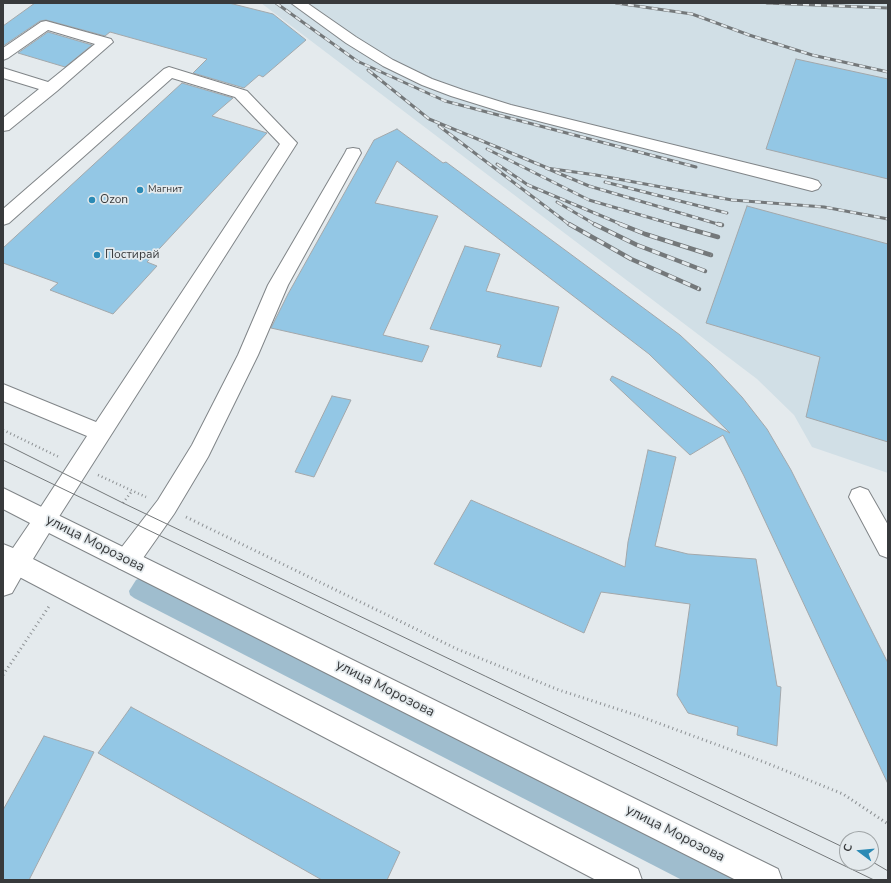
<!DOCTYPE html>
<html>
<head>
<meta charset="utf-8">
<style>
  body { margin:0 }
  #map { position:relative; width:891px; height:883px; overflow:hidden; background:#e4eaed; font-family:"Nunito Sans",sans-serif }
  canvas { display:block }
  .frame { position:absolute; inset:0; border:4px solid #383a3c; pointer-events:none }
  .north { position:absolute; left:839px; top:831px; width:40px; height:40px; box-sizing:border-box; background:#e4eaed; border:1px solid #9fa4a6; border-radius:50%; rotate:286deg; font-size:11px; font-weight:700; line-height:16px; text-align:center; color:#383a3c }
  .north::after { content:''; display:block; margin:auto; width:14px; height:18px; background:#2b8ab5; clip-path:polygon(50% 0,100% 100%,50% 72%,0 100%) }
</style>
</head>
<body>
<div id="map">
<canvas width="891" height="883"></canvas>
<div class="frame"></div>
<div class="north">С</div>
</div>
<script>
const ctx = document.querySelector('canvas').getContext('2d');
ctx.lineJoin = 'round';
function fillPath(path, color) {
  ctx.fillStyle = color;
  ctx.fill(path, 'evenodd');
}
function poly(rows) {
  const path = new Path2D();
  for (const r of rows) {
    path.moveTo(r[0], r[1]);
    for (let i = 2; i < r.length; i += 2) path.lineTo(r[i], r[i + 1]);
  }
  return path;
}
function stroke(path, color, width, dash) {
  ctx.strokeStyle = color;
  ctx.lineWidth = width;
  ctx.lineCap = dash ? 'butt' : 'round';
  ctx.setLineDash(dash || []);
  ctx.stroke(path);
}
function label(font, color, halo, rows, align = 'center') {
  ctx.font = font + ' "Nunito Sans",sans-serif';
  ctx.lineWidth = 3.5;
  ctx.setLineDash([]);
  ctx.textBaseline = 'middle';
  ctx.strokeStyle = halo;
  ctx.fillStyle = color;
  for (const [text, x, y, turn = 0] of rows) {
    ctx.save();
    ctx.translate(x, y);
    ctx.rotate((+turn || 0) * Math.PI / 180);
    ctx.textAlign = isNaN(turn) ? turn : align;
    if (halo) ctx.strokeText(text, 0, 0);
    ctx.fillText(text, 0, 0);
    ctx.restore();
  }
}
fillPath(poly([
  [261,3,888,3,888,473,812,447,794,415,757,379]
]), '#d1dfe6');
fillPath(poly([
  [140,578,745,880,682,880,134,598,130,595,129,591,136,580]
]), '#9fbdce');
const building = poly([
  [35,3,229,3,273,14,306,40,263,77,259,75,244,88,193,73,207,59,110,32,105,36,46,20,40,21,3,46,3,26,35,3],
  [48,32,92,45,65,67,18,53,48,32],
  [796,59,888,79,888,179,766,149,796,59],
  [182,83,233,98,212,116,267,133,147,262,157,266,113,314,50,290,58,283,3,263,3,248,182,83],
  [397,129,443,163,446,162,680,335,711,364,742,397,767,429,791,470,888,663,888,784,744,476,723,435,690,455,610,380,612,376,730,433,649,354,397,161,375,203,438,216,383,335,429,346,422,362,271,328,288,294,374,140,397,129],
  [747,206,888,244,888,442,806,417,820,357,706,323,747,206],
  [465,246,500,254,486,291,559,307,541,367,497,357,501,345,430,329,465,246],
  [332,396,351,400,314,477,295,472,332,396],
  [648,450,676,457,655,546,688,554,756,559,777,686,781,687,777,746,737,735,738,727,688,713,677,695,690,604,601,592,584,633,434,564,471,500,625,567,628,542,648,450],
  [131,707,400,852,387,880,322,880,98,753,131,707],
  [44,736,94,752,29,880,3,880,3,810,44,736]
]);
fillPath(building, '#93c7e5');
stroke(building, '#a3a8ab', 1);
const minor = poly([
  [291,3,307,3,356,37,393,60,432,79,463,90,511,105,812,179,818,181,821,185,818,189,812,191,499,111,451,96,422,85,383,66,346,43,291,3],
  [46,21,111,39,113,42,57,91,9,130,3,131,3,118,39,89,3,78,3,68,48,82,95,44,48,30,8,58,3,60,3,48,41,22,46,21],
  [169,67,247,91,297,143,53,526,45,529,37,526,33,519,87,436,3,401,3,384,96,422,280,144,235,97,172,78,9,223,3,225,3,209,164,69,169,67],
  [353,148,359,149,361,153,288,285,258,355,208,457,174,514,136,568,127,571,118,568,115,560,118,552,158,500,192,445,238,355,268,285,345,153,347,149,353,148],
  [860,487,868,490,888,525,888,558,880,555,849,497,852,490,860,487],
  [17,552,26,555,29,563,12,593,3,596,3,564,8,555,17,552]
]);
const major = poly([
  [3,488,778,869,782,880,736,880,49,533,33,559,638,869,642,880,596,880,8,571,3,567,3,544,13,548,30,523,3,509,3,488]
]);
stroke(minor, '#808588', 2);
stroke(major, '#808588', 2);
stroke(poly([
  [3,430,59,457],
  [98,475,146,497],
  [123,503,132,491]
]), '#8d9194', 2.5, [1, 3]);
stroke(poly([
  [186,517,457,649,559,690,639,716,764,762,843,794,888,824],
  [3,675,50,605]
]), '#8d9194', 3, [1, 3.5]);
fillPath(minor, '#fff');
fillPath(major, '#fff');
stroke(poly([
  [3,443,123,503,847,849],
  [3,460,874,880],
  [871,861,888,871]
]), '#74787a', 1);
const railFar1 = poly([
  [276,3,357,61,445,101,696,167],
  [616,3,692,14,749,35,812,55,888,72],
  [767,3,888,8],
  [368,70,429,119,550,169],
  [439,126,570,225],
  [487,149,589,200,675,225],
  [497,164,528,185,623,225],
  [605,182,727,213],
  [557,202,596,225],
  [721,225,589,186,546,168,596,175,732,200,824,207,888,219]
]);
const rail = poly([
  [569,224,631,259,699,289],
  [594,224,637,245,705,271],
  [620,224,645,234,711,255],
  [672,224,718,237],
  [718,224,722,225]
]);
stroke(railFar1, '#74787a', 3);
stroke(rail, '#74787a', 4.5);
stroke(railFar1, '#e4eaed', 2, [6]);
stroke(rail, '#e4eaed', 3, [8]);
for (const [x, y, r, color] of [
  [140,190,4,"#2b8ab5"],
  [92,200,4,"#2b8ab5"],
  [97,255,4,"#2b8ab5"]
]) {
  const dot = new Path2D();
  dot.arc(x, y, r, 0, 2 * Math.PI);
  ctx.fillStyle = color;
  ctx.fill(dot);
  stroke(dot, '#e4eaed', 1.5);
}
label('10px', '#383a3c', '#e4eaed', [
  ["Магнит",148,190]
], 'left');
label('12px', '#383a3c', '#e4eaed', [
  ["Ozon",100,200],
  ["Постирай",105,255]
], 'left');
label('14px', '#383a3c', '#e4eaed', [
  ["улица Морозова",95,544,27],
  ["улица Морозова",385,689,27],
  ["улица Морозова",675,834,27]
]);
</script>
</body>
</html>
